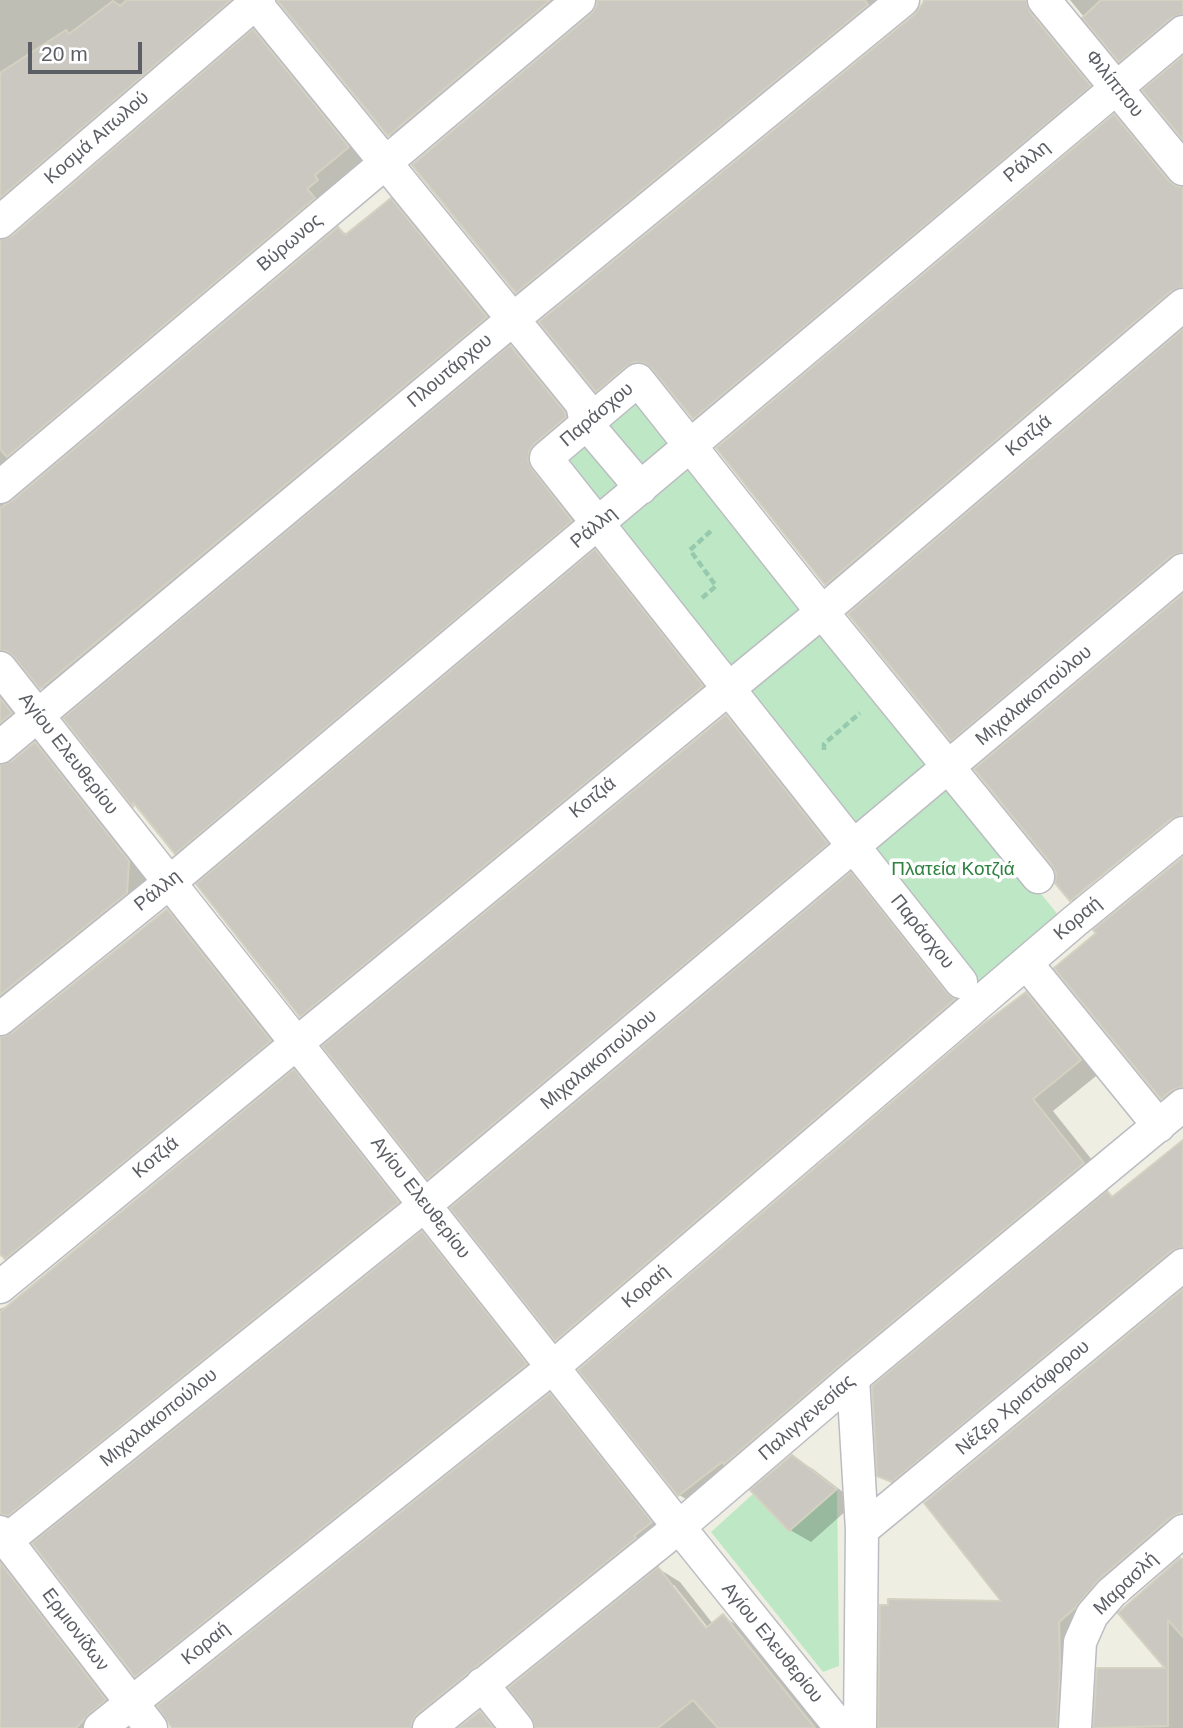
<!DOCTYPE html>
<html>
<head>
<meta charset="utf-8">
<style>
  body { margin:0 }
  #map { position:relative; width:1183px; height:1728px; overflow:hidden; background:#efeee3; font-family:Helvetica,sans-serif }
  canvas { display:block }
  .scale { position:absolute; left:28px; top:42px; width:114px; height:32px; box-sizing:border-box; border:4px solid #5b5e64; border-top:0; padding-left:9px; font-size:21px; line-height:24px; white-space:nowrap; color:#5b5e64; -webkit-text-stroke:5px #fff; paint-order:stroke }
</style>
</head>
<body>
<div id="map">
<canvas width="1183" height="1728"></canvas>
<div class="scale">20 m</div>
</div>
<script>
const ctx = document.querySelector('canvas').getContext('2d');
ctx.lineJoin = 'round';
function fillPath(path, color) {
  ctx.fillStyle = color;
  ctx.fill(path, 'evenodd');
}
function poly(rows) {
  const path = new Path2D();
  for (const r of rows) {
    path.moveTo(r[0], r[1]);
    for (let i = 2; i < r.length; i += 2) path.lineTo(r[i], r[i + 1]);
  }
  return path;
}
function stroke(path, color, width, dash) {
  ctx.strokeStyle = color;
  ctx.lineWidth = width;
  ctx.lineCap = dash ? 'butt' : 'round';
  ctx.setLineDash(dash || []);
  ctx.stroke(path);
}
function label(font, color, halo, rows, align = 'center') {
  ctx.font = font + ' Helvetica,sans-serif';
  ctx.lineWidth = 7;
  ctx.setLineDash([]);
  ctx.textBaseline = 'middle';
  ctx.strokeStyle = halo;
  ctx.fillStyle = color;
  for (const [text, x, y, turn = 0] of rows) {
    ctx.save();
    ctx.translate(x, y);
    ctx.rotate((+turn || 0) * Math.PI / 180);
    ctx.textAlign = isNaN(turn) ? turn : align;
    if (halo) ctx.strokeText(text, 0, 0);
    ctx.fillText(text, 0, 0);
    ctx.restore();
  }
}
fillPath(poly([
  [637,393,1059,916,976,986,559,461],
  [837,1489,839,1666,823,1672,711,1532,754,1493,789,1531]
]), '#bee8c5');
fillPath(poly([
  [0,0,261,0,3,229,3,239,13,237,253,31,275,44,369,160,3,494,4,507,13,503,338,229,349,235,391,200,412,213,507,330,63,700,42,688,21,661,10,666,32,726,4,752,4,767,35,744,56,756,150,875,148,905,4,1026,4,1039,12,1035,167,911,189,924,291,1053,27,1270,6,1258,0,1251],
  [279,0,586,0,411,147,389,135],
  [598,0,910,0,538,304,517,292,592,15,598,6],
  [923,0,1052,0,1111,98,715,430,694,418,657,373,648,377,618,403,597,390,916,15,922,8],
  [1070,0,1183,0,1183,38,1141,73,1120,61],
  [1114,116,1135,128,1183,186,1183,311,848,596,826,584],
  [1183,331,1183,576,973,752,952,739],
  [511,347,533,360,587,427,557,457,594,534,199,866,176,853,142,810,134,805,66,718],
  [595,552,617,564,723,699,322,1028,301,1016],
  [1183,596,1183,839,1092,912,1071,900],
  [1178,812,1180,814,1076,899,1076,894],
  [726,717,748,729,848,857,450,1190,429,1178],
  [1183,859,1183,1110,1162,1098],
  [851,874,871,886,967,1007,577,1351,556,1340],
  [1026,994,1047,1006,1101,1072,1053,1111,1104,1175,700,1507,679,1495],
  [294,1072,315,1084,419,1215,10,1530,126,1713,110,1728,0,1728,0,1309,13,1303],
  [1183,1142,1183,1271,901,1488,879,1475,1107,1194,1115,1198],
  [422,1233,443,1246,547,1377,157,1688,136,1675],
  [1183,1291,1183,1537,1096,1620,1078,1728,881,1728,1005,1602],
  [550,1395,571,1408,672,1535,437,1728,171,1728],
  [792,1457,813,1469,856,1502,811,1542,790,1530],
  [1183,1558,1183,1728,1095,1728,1099,1669,1169,1670,1120,1613],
  [659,1569,680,1582,713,1624,723,1617,744,1629,824,1728,536,1728],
  [670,1585,674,1585,713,1634,710,1636],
  [480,1713,501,1725,504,1728,461,1728]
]), '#0003');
const building = poly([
  [127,0,231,0,0,198,0,73,66,30,69,34,113,1,120,6,127,0],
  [277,0,550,0,388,136,277,0],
  [597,0,865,0,868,5,516,293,412,165,591,14,596,7,597,0],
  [925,0,1026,0,1030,12,1091,86,693,419,652,369,644,363,634,362,627,366,596,392,539,322,915,14,925,0],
  [1101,0,1183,0,1183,14,1171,18,1119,62,1082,18,1101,0],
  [253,29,349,147,315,175,318,180,307,189,315,198,7,457,0,449,0,240,12,236,253,29],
  [1183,56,1183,140,1142,90,1183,56],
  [1114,114,1169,181,1176,186,1183,187,1183,287,1171,291,825,585,716,448,1114,114],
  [391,198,487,317,40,689,14,657,7,651,0,650,0,508,12,501,338,227,345,235,391,198],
  [1183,329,1183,552,1171,556,951,741,848,614,1183,329],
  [510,345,565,412,566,417,534,444,529,451,528,460,532,469,572,521,175,854,133,802,133,807,63,718,510,345],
  [595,549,703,686,300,1017,196,884,595,549],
  [1183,594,1183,815,1171,819,1070,901,1055,883,1056,873,1052,865,974,769,1183,594],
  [0,698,12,713,0,723,0,698],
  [726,715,828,844,427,1179,322,1046,726,715],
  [35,742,129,861,127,893,0,995,0,765,12,761,35,742],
  [1183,857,1183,1087,1172,1090,1161,1099,1054,968,1096,933,1093,930,1183,857],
  [851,872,947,993,955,999,555,1341,450,1208,851,872],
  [167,909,271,1041,5,1259,0,1254,0,1037,12,1033,167,909],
  [1026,992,1081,1060,1033,1099,1084,1163,841,1364,724,1464,722,1462,678,1496,578,1370,982,1025,1026,992],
  [294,1069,399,1202,8,1516,0,1514,0,1312,294,1069],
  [1183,1140,1183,1247,1171,1251,892,1482,877,1476,872,1386,1107,1191,1112,1197,1183,1140],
  [422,1231,527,1364,135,1677,32,1543,422,1231],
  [1183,1289,1183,1512,1171,1517,1099,1579,1075,1608,1059,1622,1060,1667,1057,1728,878,1728,880,1605,888,1605,888,1599,1001,1601,924,1503,1183,1289],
  [550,1393,652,1522,634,1536,636,1538,417,1714,412,1721,411,1728,172,1728,157,1706,550,1393],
  [792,1455,837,1489,789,1531,750,1490,792,1455],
  [1180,1558,1183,1561,1183,1637,1168,1620,1168,1726,1093,1728,1097,1668,1165,1668,1118,1613,1180,1558],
  [0,1562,106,1700,89,1714,76,1728,0,1728,0,1562],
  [658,1567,706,1628,723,1614,815,1728,718,1728,693,1700,658,1728,535,1728,531,1717,508,1688,658,1567],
  [480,1711,494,1728,458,1728,480,1711]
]);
fillPath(building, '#cac8c0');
stroke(building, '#d4d1c1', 2);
const street = poly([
  [253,0,582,404,586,423,641,488],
  [1044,0,1183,169],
  [0,222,259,0],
  [0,487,579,0],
  [0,668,679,1527,841,1728],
  [0,747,512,320,903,0],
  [1027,964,1159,1126],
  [961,982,546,458,638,380,822,612,1038,877],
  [0,1019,170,882,1183,32],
  [0,1287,822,612,1183,305],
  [853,1378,862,1530,860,1728],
  [862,1530,1183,1265],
  [0,1532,151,1728],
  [7,1540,425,1205,1183,570],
  [482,1684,517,1728],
  [100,1728,553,1367,1075,921,1183,833],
  [429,1728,679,1527,853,1378,1183,1105],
  [1075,1728,1080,1642,1092,1615,1111,1593,1183,1531]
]);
stroke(street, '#bbbcc2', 35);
stroke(poly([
  [702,598,716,586,690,550,712,530],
  [824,750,824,744,860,713]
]), '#96c9ad', 4.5, [7, 3.5]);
stroke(street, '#fff', 32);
label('19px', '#5b5e64', '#fff', [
  ["Φιλίππου",1114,84,51],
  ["Κοσμά Αιτωλού",97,138,-41],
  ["Ράλλη",1027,162,-40],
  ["Βύρωνος",290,243,-40],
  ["Πλουτάρχου",450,371,-40],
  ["Παράσχου",597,415,-40],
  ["Κοτζιά",1029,436,-40],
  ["Ράλλη",594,528,-40],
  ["Μιχαλακοπούλου",1034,696,-40],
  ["Αγίου Ελευθερίου",68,754,52],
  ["Κοτζιά",593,798,-39],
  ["Ράλλη",158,891,-39],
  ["Κοραή",1078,919,-40],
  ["Παράσχου",922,932,51],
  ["Μιχαλακοπούλου",599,1060,-40],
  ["Κοτζιά",156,1158,-40],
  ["Αγίου Ελευθερίου",420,1198,52],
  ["Κοραή",646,1287,-40],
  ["Nέζερ Χριστόφορου",1023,1398,-40],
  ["Μιχαλακοπούλου",159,1418,-39],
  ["Παλιγγενεσίας",807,1418,-41],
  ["Μαρασλή",1126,1584,-44],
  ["Ερμιονίδων",75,1630,53],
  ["Αγίου Ελευθερίου",772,1643,51],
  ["Κοραή",206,1644,-39]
]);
label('19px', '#2f8140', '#fff', [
  ["Πλατεία Κοτζιά",953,870]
]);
</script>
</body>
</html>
